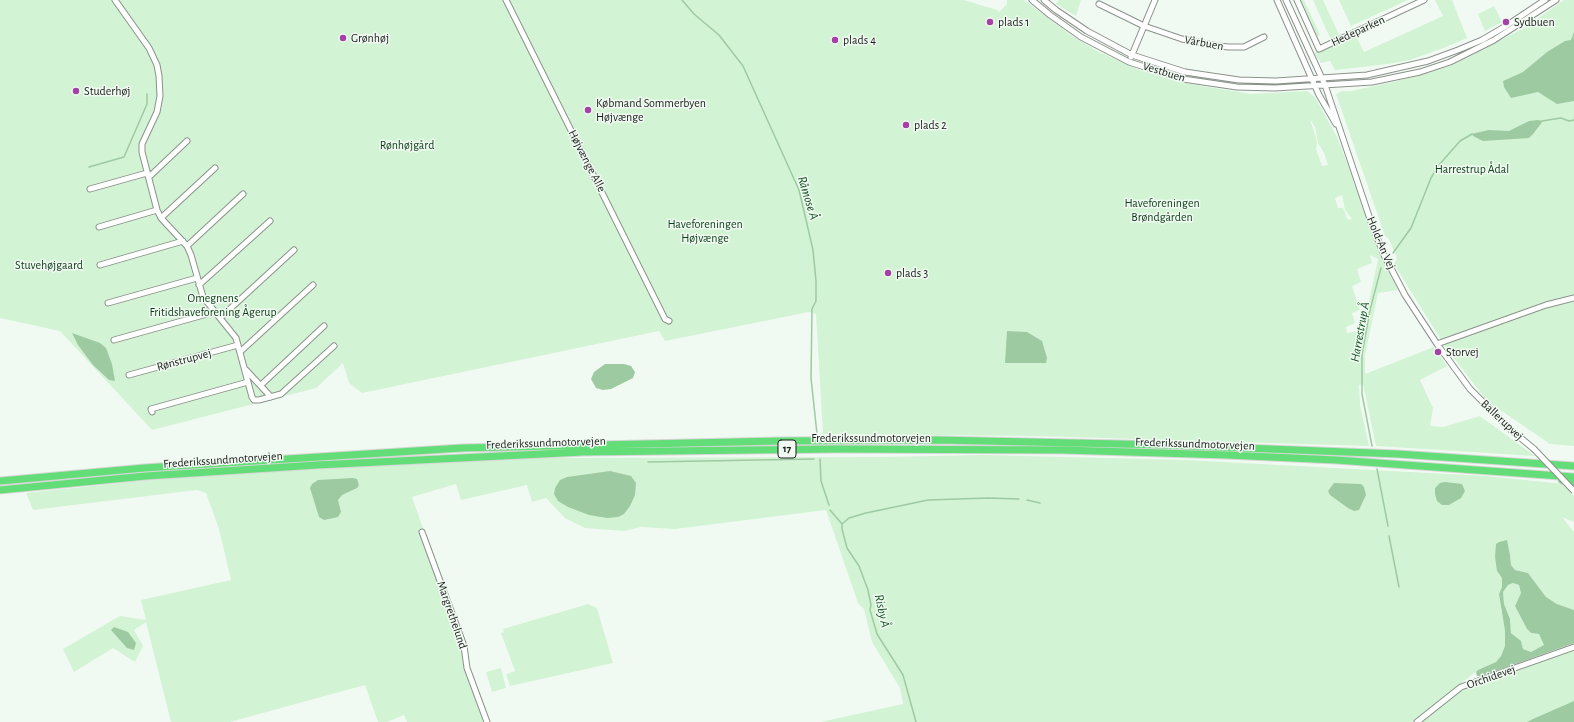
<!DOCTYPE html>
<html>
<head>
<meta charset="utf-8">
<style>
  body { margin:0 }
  canvas { display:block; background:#f1faf2 }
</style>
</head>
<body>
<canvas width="1574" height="722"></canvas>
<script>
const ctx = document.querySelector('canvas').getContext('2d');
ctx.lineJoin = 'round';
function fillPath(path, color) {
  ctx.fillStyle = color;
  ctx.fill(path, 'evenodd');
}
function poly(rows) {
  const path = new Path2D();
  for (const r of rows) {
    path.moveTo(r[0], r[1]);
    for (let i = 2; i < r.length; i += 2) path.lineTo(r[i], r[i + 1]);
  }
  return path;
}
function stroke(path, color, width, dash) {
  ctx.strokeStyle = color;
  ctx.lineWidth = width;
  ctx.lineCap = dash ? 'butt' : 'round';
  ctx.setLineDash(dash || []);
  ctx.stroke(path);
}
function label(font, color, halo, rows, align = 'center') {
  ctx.font = font + ' "Alegreya Sans",sans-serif';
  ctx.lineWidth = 3;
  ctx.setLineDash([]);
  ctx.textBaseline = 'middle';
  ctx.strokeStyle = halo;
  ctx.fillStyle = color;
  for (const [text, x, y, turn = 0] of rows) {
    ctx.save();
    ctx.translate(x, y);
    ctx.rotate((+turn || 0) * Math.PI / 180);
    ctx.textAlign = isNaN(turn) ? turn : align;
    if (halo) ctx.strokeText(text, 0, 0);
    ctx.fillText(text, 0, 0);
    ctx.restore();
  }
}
fillPath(poly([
  [0,0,964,0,997,10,999,12,1007,4,1007,0,1024,0,1072,36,1097,51,1137,69,1178,82,1251,94,1307,91,1315,97,1337,137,1352,175,1354,184,1360,195,1365,214,1381,257,1398,290,1378,293,1365,355,1365,374,1434,347,1447,366,1420,380,1433,408,1430,426,1443,427,1480,416,1535,456,1376,446,1363,384,1359,385,1360,405,1369,446,1035,436,823,434,816,314,809,312,665,341,659,331,362,393,349,383,343,363,316,388,152,430,60,331,0,318],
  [1310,119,1315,127,1318,143,1324,153,1328,165,1322,166,1316,149,1317,142],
  [1342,195,1345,210,1352,219,1348,220,1343,208,1338,208,1335,198],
  [1370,255,1378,259,1363,330,1347,333,1346,327,1355,323,1352,313,1360,310,1352,286,1361,282,1357,269,1372,263],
  [1059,0,1081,0,1076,16,1056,4],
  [1300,0,1304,0,1320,35,1317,37],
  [1313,0,1323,0,1340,37,1332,40,1330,38],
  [1339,0,1408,0,1351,26],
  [1435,0,1452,0,1467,38,1446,47,1410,60,1388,64,1335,70,1330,61,1321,63,1314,53,1355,34,1364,52,1443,16],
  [1564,0,1574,0,1574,446,1550,444,1487,401,1444,345,1394,264,1397,259,1389,239,1385,236,1336,94,1342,91,1351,91,1393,82,1431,72,1453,65,1524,28],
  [1494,6,1502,22,1485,31,1478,14],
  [983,455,1186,460,1485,476,1564,484,1574,496,1574,522,1562,517,1574,532,1574,610,1557,604,1546,597,1528,573,1515,570,1511,565,1510,555,1497,571,1502,578,1502,587,1499,594,1505,631,1505,646,1501,656,1496,662,1478,670,1412,722,821,722,903,704,900,688,872,642,864,609,858,603,826,510,675,529,641,527,624,531,585,528,565,518,546,498,532,502,527,485,461,500,456,484,412,497,424,531,421,537,460,641,467,672,484,722,407,722,404,715,387,722,378,722,365,685,230,722,171,722,146,622,134,630,143,646,135,662,113,648,74,672,63,649,120,616,146,620,141,600,231,580,219,529,206,493,197,490,33,510,26,493,141,481,250,472,542,458,882,457],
  [1513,583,1519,585,1521,593,1515,606,1527,629,1531,633,1539,634,1545,645,1531,652,1523,649,1521,643,1511,632,1510,619,1504,604,1503,592,1508,585],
  [588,604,597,608,613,663,510,686,506,674,515,671,501,633,504,632,503,629],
  [1574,649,1574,722,1421,722,1462,690],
  [501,668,506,688,492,692,486,672]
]), '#d3f3d5');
fillPath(poly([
  [1574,32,1574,101,1557,104,1538,92,1511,98,1504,87,1503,81,1523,72,1547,52,1565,41,1571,40],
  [1538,120,1543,121,1533,134,1529,138,1483,141,1475,137,1471,134,1489,130,1509,131,1529,121],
  [1007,331,1027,332,1042,341,1047,358,1046,363,1005,363],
  [72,333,100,343,106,348,112,364,115,381,109,380,93,365,78,345],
  [605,364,624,364,631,366,635,372,633,378,611,389,603,390,596,388,591,379,594,372],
  [610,471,631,476,636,483,635,495,630,506,624,514,618,517,607,518,589,515,568,507,558,501,554,494,555,488,560,480,567,477],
  [353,478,357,479,359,485,357,488,342,495,338,500,341,512,338,517,324,520,319,517,310,488,312,484,318,480],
  [1445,482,1462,484,1465,491,1461,498,1449,505,1442,505,1437,501,1435,494,1435,488,1440,483],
  [1334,483,1361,484,1364,487,1366,495,1359,510,1354,511,1348,508,1330,495,1328,491],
  [1507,540,1510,555,1511,565,1515,570,1528,573,1546,597,1557,604,1574,610,1574,643,1482,676,1477,676,1476,672,1478,670,1496,662,1501,656,1505,646,1505,631,1499,594,1502,587,1502,578,1497,571,1495,557,1496,544,1499,542],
  [1513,583,1519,585,1521,593,1515,606,1527,629,1531,633,1539,634,1544,645,1531,652,1523,649,1521,641,1511,633,1510,619,1504,604,1503,592,1508,585],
  [114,627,128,632,136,643,134,650,127,648,111,630],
  [1574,701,1574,722,1527,722,1533,719]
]), '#9ecaa1');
stroke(poly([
  [682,0,694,14,719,35,743,66,799,190,813,250,816,281,816,301,812,309,811,378,817,434],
  [1542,121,1561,118,1569,121,1574,120],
  [89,167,124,157,147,104,147,94],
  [1393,253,1411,228,1431,178,1439,165,1460,141,1472,134],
  [1372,446,1362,394,1362,354,1370,310,1381,268],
  [820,459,821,481,829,505],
  [648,462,814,459],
  [1377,469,1388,526],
  [1027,500,1040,503],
  [830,510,842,524],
  [842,524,842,529,847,548,859,566,868,590,871,605,870,610,877,634,903,675,916,722],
  [842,524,849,518,866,513,928,500,988,498,1019,499],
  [1389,536,1399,587]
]), '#9ecaa1', 1.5);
const minor = poly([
  [115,0,149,48,157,65,159,76,160,96,157,112,142,144,142,152,157,210,161,218,187,246,191,255,203,297,236,338,252,397,254,400,259,400,281,394,334,346],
  [506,0,665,319,669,321],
  [1032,0,1050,15,1081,37,1129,62,1183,79,1237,87,1275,88,1372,82,1420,72,1450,62,1494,40,1556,0],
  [1044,0,1056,10,1087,31,1132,55,1185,72,1239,80,1276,81,1367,75,1428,61,1458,50,1482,40,1506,26,1545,0],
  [1277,0,1319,95,1336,124],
  [1286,0,1325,85,1371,222,1384,255,1405,295,1437,344,1470,389,1511,430,1534,449],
  [1297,0,1319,49,1424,0],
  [1099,4,1144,26,1182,39,1218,46,1229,47,1244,47,1264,37],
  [1131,57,1155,0],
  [149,177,187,141],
  [90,189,147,173],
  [161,218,215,168],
  [99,227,157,210],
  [187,246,243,194],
  [100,265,183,241],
  [199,285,270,221],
  [108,303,197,278],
  [220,318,294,250],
  [114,340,214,312],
  [1437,344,1546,305,1574,298],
  [240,352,313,285],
  [246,370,271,397],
  [129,375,238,345],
  [261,385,324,326],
  [152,412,151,409,248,382],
  [422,532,464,646,467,668,487,722],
  [1417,722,1461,687,1574,647]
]);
const highway = poly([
  [1562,480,1574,482],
  [0,481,144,468,462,448,779,441,938,440,1167,445,1398,454,1574,466],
  [0,490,146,476,317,465,583,452,836,449,1063,450,1227,455,1336,460,1574,477]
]);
stroke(minor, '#8b928b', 7);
stroke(highway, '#d6d6d6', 9);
stroke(minor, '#fff', 5);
stroke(highway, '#63dd77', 7);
const minorBridge = poly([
  [1534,449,1574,491]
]);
stroke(minorBridge, '#8b928b', 7, []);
stroke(minorBridge, '#fff', 5);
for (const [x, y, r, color] of [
  [990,22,4,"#a441a6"],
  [1506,22,4,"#a441a6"],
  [343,38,4,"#a441a6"],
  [835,40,4,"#a441a6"],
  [76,91,4,"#a441a6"],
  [588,110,4,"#a441a6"],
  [906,125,4,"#a441a6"],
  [888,273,4,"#a441a6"],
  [1438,352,4,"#a441a6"]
]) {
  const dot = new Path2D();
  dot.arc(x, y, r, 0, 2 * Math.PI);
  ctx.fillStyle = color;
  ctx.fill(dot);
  stroke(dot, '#f1faf2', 1.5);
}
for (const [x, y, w] of [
  [787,449,18]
]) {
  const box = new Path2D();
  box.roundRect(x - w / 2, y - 9, w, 18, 3);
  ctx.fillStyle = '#f1faf2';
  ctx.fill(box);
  stroke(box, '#1a1d1a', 1);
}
label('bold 11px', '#1a1d1a', null, [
  ["17",787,449]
]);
label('12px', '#1a1d1a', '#f1faf2', [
  ["plads 1",998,22],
  ["Sydbuen",1514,22],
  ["Grønhøj",351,38],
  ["plads 4",843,40],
  ["Studerhøj",84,91],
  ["Købmand Sommerbyen",596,103],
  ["Højvænge",596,117],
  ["plads 2",914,125],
  ["plads 3",896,273],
  ["Storvej",1446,352]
], 'left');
label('12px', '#1a1d1a', '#f1faf2', [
  ["Hedeparken",1358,31,-25],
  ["Vårbuen",1204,43,10],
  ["Vestbuen",1164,72,17],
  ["Højvænge Alle",587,161,63],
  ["Hold-An Vej",1381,243,67],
  ["Rønstrupvej",184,360,-15],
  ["Ballerupvej",1502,420,43],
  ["Frederikssundmotorvejen",871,438],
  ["Frederikssundmotorvejen",546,443,-2],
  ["Frederikssundmotorvejen",1195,444,2],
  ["Frederikssundmotorvejen",223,460,-4],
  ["Margrethelund",452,615,71],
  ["Orchidevej",1491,677,-19]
]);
label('12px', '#0a3c15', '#f1faf2', [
  ["Rønhøjgård",407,145],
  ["Harrestrup Ådal",1472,169],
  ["Haveforeningen",1162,203],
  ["Brøndgården",1162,217],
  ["Haveforeningen",705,224],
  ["Højvænge",705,238],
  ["Stuvehøjgaard",49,265],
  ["Omegnens",213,298],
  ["Fritidshaveforening Ågerup",213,312]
]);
label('italic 13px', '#10521f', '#f1faf2', [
  ["Råmose Å",808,198,73],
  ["Harrestrup Å",1360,332,-80],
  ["Risby Å",882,611,78]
]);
</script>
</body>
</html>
